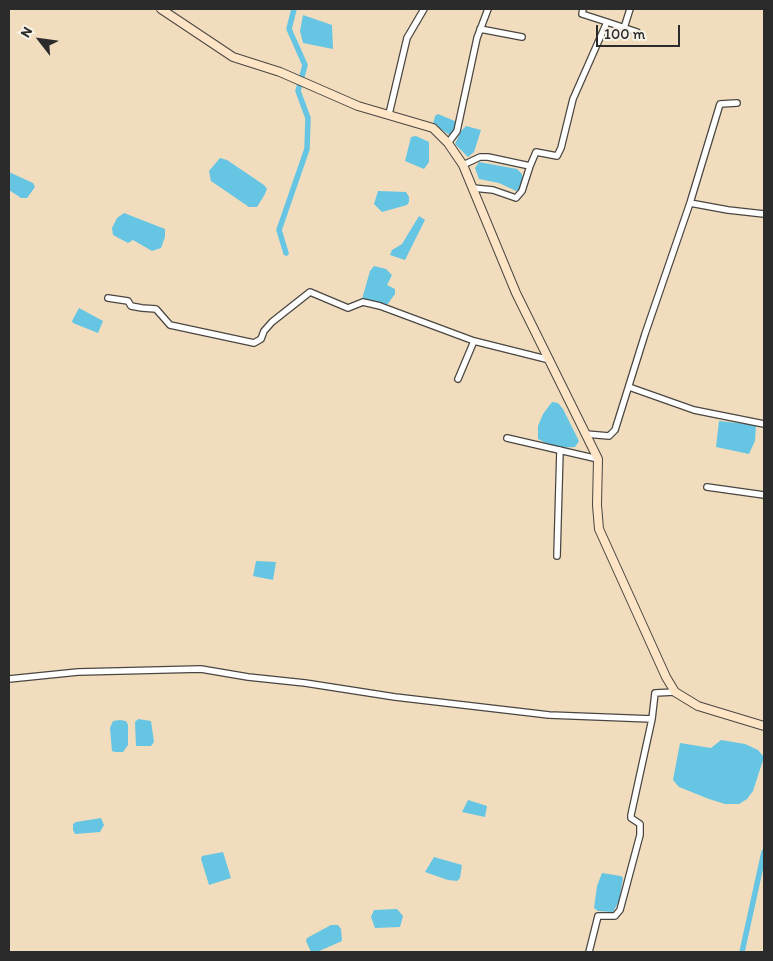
<!DOCTYPE html>
<html>
<head>
<meta charset="utf-8">
<style>
  body { margin:0 }
  #map { position:relative; width:773px; height:961px; overflow:hidden; background:#f1ddbe; font-family:Itim,sans-serif }
  canvas { display:block }
  .frame { position:absolute; inset:0; border:10px solid #2b2b2b; pointer-events:none }
  .north { position:absolute; left:15px; top:15px; width:50px; height:50px; -webkit-text-stroke:4px #f7f3e8; paint-order:stroke; rotate:300deg; font-size:14px; font-weight:700; line-height:20px; text-align:center; color:#2b2b2b }
  .north::after { content:''; display:block; margin:auto; width:18px; height:22px; background:#2b2b2b; clip-path:polygon(50% 0,100% 100%,50% 72%,0 100%) }
  .scale { position:absolute; left:596px; top:25px; width:84px; height:22px; box-sizing:border-box; border:2px solid #2b2b2b; border-top:0; padding-left:6px; font-size:15px; line-height:18px; white-space:nowrap; color:#2b2b2b; -webkit-text-stroke:4px #f7f3e8; paint-order:stroke }
</style>
</head>
<body>
<div id="map">
<canvas width="773" height="961"></canvas>
<div class="frame"></div>
<div class="north">N</div>
<div class="scale">100 m</div>
</div>
<script>
const ctx = document.querySelector('canvas').getContext('2d');
ctx.lineJoin = 'round';
function fillPath(path, color) {
  ctx.fillStyle = color;
  ctx.fill(path, 'evenodd');
}
function poly(rows) {
  const path = new Path2D();
  for (const r of rows) {
    path.moveTo(r[0], r[1]);
    for (let i = 2; i < r.length; i += 2) path.lineTo(r[i], r[i + 1]);
  }
  return path;
}
function stroke(path, color, width, dash) {
  ctx.strokeStyle = color;
  ctx.lineWidth = width;
  ctx.lineCap = dash ? 'butt' : 'round';
  ctx.setLineDash(dash || []);
  ctx.stroke(path);
}
fillPath(poly([
  [303,15,332,25,333,49,303,43,300,31],
  [438,114,457,122,451,136,433,124,435,116],
  [466,126,481,130,474,152,468,157,455,144,461,131],
  [416,136,429,142,429,162,424,169,405,161,411,137],
  [220,158,227,160,264,185,267,189,265,194,257,207,249,207,211,181,209,171],
  [479,162,517,169,522,174,522,183,520,190,516,191,499,183,479,179,475,168],
  [9,172,33,183,35,187,27,198,21,198,9,190],
  [378,191,406,192,409,197,409,202,407,205,382,212,374,204],
  [124,213,165,229,165,237,161,248,152,251,133,240,128,243,113,235,112,228,117,218],
  [419,216,425,220,405,260,390,255,392,250,402,244],
  [374,266,386,269,392,275,387,285,395,289,395,294,387,305,362,299,370,271],
  [79,308,103,321,98,333,73,323,72,321],
  [552,402,558,403,563,409,579,441,575,447,555,448,538,439,538,426,543,414],
  [719,421,756,425,755,441,749,454,716,447],
  [256,561,276,562,273,580,253,576],
  [138,719,151,721,154,742,151,746,136,746,135,722],
  [120,720,126,721,128,725,128,745,123,752,115,752,112,751,110,728,113,721],
  [721,740,745,744,758,750,764,757,753,791,747,799,739,804,725,804,709,799,679,787,673,780,680,743,711,748],
  [468,800,487,806,485,817,462,812],
  [101,818,104,825,100,832,75,834,73,830,73,824,76,822],
  [223,852,231,878,209,885,201,859,202,856],
  [434,857,462,865,460,878,457,881,448,880,425,872],
  [602,873,621,876,623,878,619,901,613,912,598,911,594,908,597,886],
  [397,909,403,916,400,927,375,928,371,917,374,910],
  [331,925,338,925,341,929,342,941,317,952,311,952,306,941,307,938]
]), '#65c5e3');
stroke(poly([
  [286,253,279,230,307,149,308,118,298,91,305,65,289,29,294,9],
  [742,952,764,852]
]), '#65c5e3', 5.5);
const street = poly([
  [583,9,582,14,607,22],
  [624,28,630,9],
  [480,29,522,37],
  [389,114,407,38,424,9],
  [448,143,457,131,477,38,488,9],
  [463,165,480,157,488,157,530,166,536,152,557,156,561,148,573,99,607,22,637,32],
  [473,188,493,190,516,198,522,191,530,166],
  [690,203,728,210,764,214],
  [108,298,128,301,131,306,142,308,156,309,170,325,254,343,261,339,264,331,272,322,310,292,348,308,363,302,380,306,474,341,550,360],
  [458,379,474,341],
  [629,387,694,410,764,424],
  [586,434,609,436,615,430,645,334,690,203,720,104,737,103],
  [507,438,598,459],
  [707,487,764,495],
  [557,556,560,450],
  [9,679,78,672,201,669,248,677,305,683,395,697,549,715,652,719],
  [589,952,598,916,615,916,620,910,640,835,640,824,631,818,631,815,652,719,655,693,675,692]
]);
const secondary = poly([
  [161,9,233,57,280,72,358,106,433,128,448,143,463,165,516,293,598,459,597,505,599,529,666,677,675,692,698,706,764,726]
]);
stroke(street, '#494641', 8);
stroke(secondary, '#494641', 10);
stroke(street, '#fff', 5.5);
stroke(secondary, '#ffe4c6', 8);
</script>
</body>
</html>
